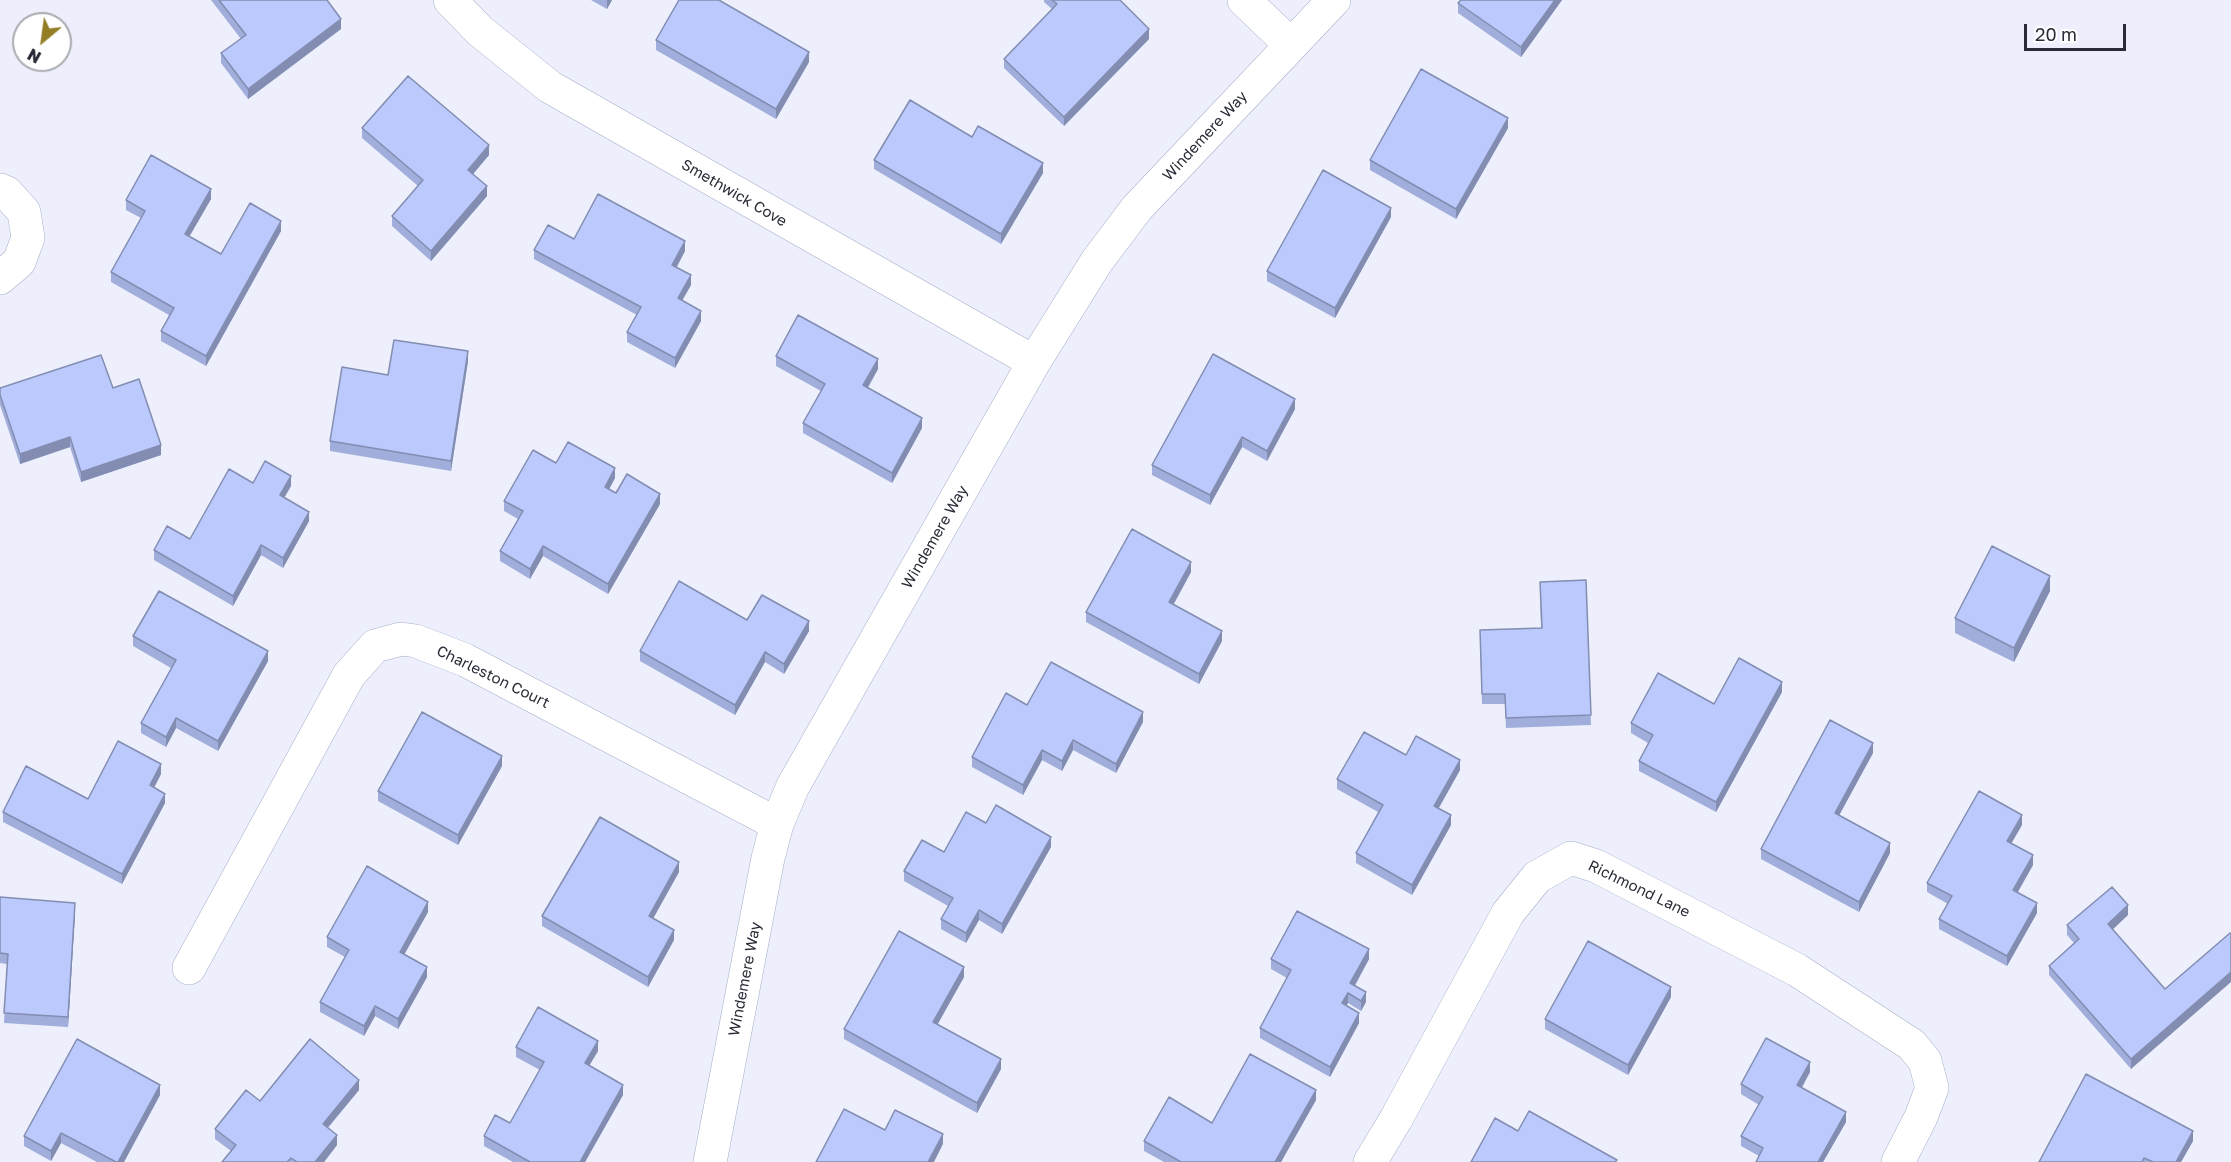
<!DOCTYPE html>
<html>
<head>
<meta charset="utf-8">
<style>
  body { margin:0 }
  #map { position:relative; width:2231px; height:1162px; overflow:hidden; background:#edf0fc; font-family:"Golos Text",sans-serif }
  canvas { display:block }
  .north { position:absolute; left:12px; top:12px; width:60px; height:60px; box-sizing:border-box; background:#fff; border:2px solid #a9abaf; border-radius:50%; rotate:209deg; font-size:16px; font-weight:700; line-height:24px; text-align:center; color:#292c37 }
  .north::after { content:''; display:block; margin:auto; width:21px; height:27px; background:#937e25; clip-path:polygon(50% 0,100% 100%,50% 72%,0 100%) }
  .scale { position:absolute; left:2024px; top:24px; width:102px; height:27px; box-sizing:border-box; border:3px solid #292c37; border-top:0; padding-left:8px; font-size:18px; line-height:21px; white-space:nowrap; color:#292c37; -webkit-text-stroke:4px #fff; paint-order:stroke }
</style>
</head>
<body>
<div id="map">
<canvas width="2231" height="1162"></canvas>
<div class="north">N</div>
<div class="scale">20 m</div>
</div>
<script>
const ctx = document.querySelector('canvas').getContext('2d');
ctx.lineJoin = 'round';
function poly(rows) {
  const path = new Path2D();
  for (const r of rows) {
    path.moveTo(r[0], r[1]);
    for (let i = 2; i < r.length; i += 2) path.lineTo(r[i], r[i + 1]);
  }
  return path;
}
function stroke(path, color, width, dash) {
  ctx.strokeStyle = color;
  ctx.lineWidth = width;
  ctx.lineCap = dash ? 'butt' : 'round';
  ctx.setLineDash(dash || []);
  ctx.stroke(path);
}
function fillPath(path, color) {
  ctx.fillStyle = color;
  ctx.fill(path, 'evenodd');
}
function label(font, color, halo, rows, align = 'center') {
  ctx.font = font + ' "Golos Text",sans-serif';
  ctx.lineWidth = 4.5;
  ctx.setLineDash([]);
  ctx.textBaseline = 'middle';
  ctx.strokeStyle = halo;
  ctx.fillStyle = color;
  for (const [text, x, y, turn = 0] of rows) {
    ctx.save();
    ctx.translate(x, y);
    ctx.rotate((+turn || 0) * Math.PI / 180);
    ctx.textAlign = isNaN(turn) ? turn : align;
    if (halo) ctx.strokeText(text, 0, 0);
    ctx.fillText(text, 0, 0);
    ctx.restore();
  }
}
const minor = poly([
  [450,0,480,31,550,87,1034,362],
  [1244,0,1291,45],
  [0,190,7,193,24,212,28,238,19,262,0,278],
  [189,968,349,675,375,646,401,639,416,641,465,660,777,824],
  [710,1162,768,858,777,824,793,786,1034,362,1097,261,1137,208,1334,0],
  [1370,1162,1396,1119,1508,913,1537,877,1571,858,1596,866,1797,970,1912,1045,1925,1061,1932,1088,1921,1117,1898,1162]
]);
stroke(minor, '#a6aec9', 34);
stroke(minor, '#fff', 33);
fillPath(poly([
  [211,0,327,0,341,29,248,99,221,63,221,53,241,39],
  [591,0,612,0,607,9],
  [1044,0,1120,0,1149,39,1064,126,1004,68,1004,59,1052,9,1044,2],
  [1562,0,1521,57,1458,13,1458,3],
  [656,40,809,62,776,119,656,50],
  [362,128,489,155,473,174,487,196,431,261,392,226,392,216,418,186,362,138],
  [1508,128,1456,219,1370,170,1370,160],
  [972,137,1043,173,1001,244,874,169,874,160],
  [211,199,189,237,221,254,281,231,206,366,161,341,161,331,169,315,111,282,111,272,141,218,126,210,126,200],
  [1391,217,1335,318,1267,281,1267,271],
  [574,239,685,251,677,267,691,285,682,300,701,321,675,368,627,342,627,332,637,315,534,259,534,250],
  [776,356,878,369,868,388,922,428,892,483,803,433,803,423,821,391,776,366],
  [468,361,451,471,330,451,330,441,388,375],
  [0,388,113,388,161,455,81,482,70,447,20,464,0,405],
  [1295,409,1267,461,1242,447,1210,505,1152,475,1152,465],
  [556,463,615,478,609,489,616,493,660,504,608,594,543,556,530,579,500,561,500,551,518,519,504,511,504,501],
  [253,483,291,486,284,498,309,521,283,568,261,555,233,606,154,560,154,550,190,539],
  [1191,572,1174,604,1222,641,1199,684,1086,622,1086,612],
  [1586,580,1591,725,1506,728,1505,704,1482,704,1480,640,1541,628,1540,592],
  [2050,591,2014,662,1955,633,1955,618],
  [747,620,809,631,784,674,765,662,735,715,640,661,640,651],
  [133,636,268,661,218,751,176,728,166,747,141,733,141,723,171,668,133,646],
  [1782,692,1716,812,1639,771,1639,761,1648,743,1631,733,1631,723,1714,704],
  [1027,705,1143,722,1116,773,1073,750,1062,771,1042,760,1023,795,972,767,972,757],
  [1873,753,1839,815,1890,853,1859,912,1761,859,1761,849],
  [1406,755,1460,770,1439,808,1451,825,1412,895,1356,863,1356,853,1378,812,1337,789,1337,779],
  [502,766,458,845,378,801,378,791],
  [161,774,154,788,165,803,122,884,3,822,3,812,88,799],
  [986,823,1051,847,1002,934,979,920,966,943,941,929,941,919,948,906,904,881,904,871,944,852],
  [2022,825,2011,843,2033,865,2018,892,2037,913,2007,966,1939,929,1939,919,1948,904,1927,892,1927,883],
  [679,872,653,918,674,940,648,987,542,926,542,916],
  [0,897,75,913,68,1027,4,1023,7,964,0,963],
  [428,912,404,955,427,977,398,1029,375,1016,364,1036,320,1012,320,1002,345,957,327,947,327,937],
  [2128,915,2112,929,2165,989,2131,1069,2049,975,2049,966,2074,943,2067,935,2067,925],
  [1271,959,1369,959,1355,986,1366,1002,1361,1011,1348,1003,1346,1006,1359,1023,1330,1077,1260,1038,1260,1028,1287,978,1271,969],
  [964,977,938,1024,1001,1069,977,1113,844,1039,844,1029],
  [1671,997,1628,1075,1545,1029,1545,1019],
  [516,1047,598,1051,589,1065,623,1095,585,1162,513,1162,484,1146,484,1136,510,1123,540,1070,516,1057],
  [1810,1072,1802,1088,1846,1122,1823,1162,1756,1162,1759,1156,1741,1146,1741,1136,1759,1105,1741,1094,1741,1084],
  [359,1090,328,1128,337,1145,324,1162,222,1162,231,1151,215,1139,215,1129,260,1101],
  [160,1095,124,1162,97,1162,61,1143,51,1161,24,1146,24,1136],
  [1316,1100,1281,1162,1164,1162,1144,1151,1144,1141,1212,1123],
  [2193,1141,2181,1162,2039,1162]
]), '#a1adda');
fillPath(poly([
  [607,0,612,0,607,9],
  [1555,0,1562,0,1521,57,1521,47],
  [341,19,341,29,248,99,248,89],
  [1149,29,1149,39,1064,126,1064,117],
  [809,52,809,62,776,119,776,109],
  [1508,118,1508,128,1456,219,1456,209],
  [489,145,489,155,468,180,468,170],
  [1043,163,1043,173,1001,244,1001,234],
  [487,186,487,196,431,261,431,251],
  [211,189,211,199,185,244,185,234],
  [1391,208,1391,217,1335,318,1335,308],
  [281,221,281,231,206,366,206,356],
  [685,241,685,251,672,275,672,265],
  [691,275,691,285,678,308,678,298],
  [701,311,701,321,675,368,675,358],
  [468,351,468,361,451,471,451,461],
  [878,359,878,369,863,395,863,385],
  [1295,399,1295,409,1267,461,1267,451],
  [922,418,922,428,892,483,892,473],
  [70,437,70,447,20,464,20,454],
  [1242,437,1242,447,1210,505,1210,495],
  [161,445,161,455,81,482,81,472],
  [615,468,615,478,605,497,605,487],
  [291,476,291,486,280,505,280,495],
  [660,494,660,504,608,594,608,584],
  [309,512,309,521,283,568,283,558],
  [261,545,261,555,233,606,233,596],
  [543,546,543,556,530,579,530,569],
  [1191,562,1191,572,1169,612,1169,602],
  [2050,576,2050,591,2014,662,2014,648],
  [809,621,809,631,784,674,784,664],
  [1222,631,1222,641,1199,684,1199,674],
  [268,651,268,661,218,751,218,741],
  [765,652,765,662,735,715,735,705],
  [1782,682,1782,692,1716,812,1716,802],
  [1143,712,1143,722,1116,773,1116,764],
  [176,718,176,728,166,747,166,737],
  [1073,740,1073,750,1062,771,1062,761],
  [1873,743,1873,753,1835,823,1835,813],
  [1042,750,1042,760,1023,795,1023,785],
  [502,756,502,766,458,845,458,835],
  [1460,760,1460,770,1434,816,1434,806],
  [161,764,161,774,150,795,150,785],
  [165,794,165,803,122,884,122,874],
  [1451,815,1451,825,1412,895,1412,885],
  [2022,815,2022,825,2007,851,2007,841],
  [1051,837,1051,847,1002,934,1002,924],
  [1890,843,1890,853,1859,912,1859,902],
  [2033,855,2033,865,2013,900,2013,890],
  [679,862,679,872,649,926,649,916],
  [428,902,428,912,400,962,400,952],
  [75,903,75,913,68,1027,68,1017],
  [2037,903,2037,913,2007,966,2007,956],
  [2128,905,2128,915,2108,934,2108,924],
  [979,910,979,920,966,943,966,933],
  [674,930,674,940,648,987,648,977],
  [1369,949,1369,959,1350,993,1350,983],
  [427,967,427,977,398,1029,398,1019],
  [964,967,964,977,933,1032,933,1022],
  [2231,972,2231,982,2131,1069,2131,1059],
  [1671,987,1671,997,1628,1075,1628,1065],
  [1366,992,1366,1002,1361,1011,1361,1001],
  [1348,993,1348,1003,1342,1013,1342,1003],
  [375,1006,375,1016,364,1036,364,1026],
  [1359,1013,1359,1023,1330,1077,1330,1067],
  [598,1041,598,1051,585,1073,585,1063],
  [1001,1059,1001,1069,977,1113,977,1103],
  [1810,1062,1810,1072,1797,1095,1797,1085],
  [359,1080,359,1090,323,1133,323,1124],
  [160,1085,160,1095,124,1162,118,1162],
  [623,1085,623,1095,585,1162,580,1162],
  [1316,1090,1316,1100,1281,1162,1275,1162],
  [1846,1112,1846,1122,1823,1162,1818,1162],
  [2193,1131,2193,1141,2181,1162,2176,1162],
  [61,1133,61,1143,51,1161,51,1151],
  [943,1134,943,1144,934,1162,928,1162],
  [337,1135,337,1145,324,1162,315,1162]
]), '#838db1');
const building = poly([
  [219,0,327,0,341,19,248,89,221,53,246,35,219,0],
  [679,0,719,0,809,52,776,109,656,40,679,0],
  [1052,0,1120,0,1149,29,1064,117,1004,59,1057,4,1052,0],
  [1461,0,1555,0,1521,47,1458,3,1461,0],
  [1421,69,1508,118,1456,209,1370,160,1421,69],
  [408,76,489,145,468,170,487,186,431,251,392,216,423,180,362,128,408,76],
  [910,100,972,137,978,126,1043,163,1001,234,874,160,910,100],
  [151,155,211,189,185,234,221,254,250,203,281,221,206,356,161,331,174,308,111,272,145,211,126,200,151,155],
  [1323,170,1391,208,1335,308,1267,271,1323,170],
  [598,194,685,241,672,265,691,275,678,298,701,311,675,358,627,332,641,307,534,250,548,225,574,239,598,194],
  [798,315,878,359,863,385,922,418,892,473,803,423,825,384,776,356,798,315],
  [394,340,468,351,451,461,330,441,342,367,388,375,394,340],
  [1213,354,1295,399,1267,451,1242,437,1210,495,1152,465,1213,354],
  [101,355,113,388,139,379,161,445,81,472,70,437,20,454,0,395,0,388,101,355],
  [568,442,615,468,605,487,616,493,627,474,660,494,608,584,543,546,530,569,500,551,523,511,504,501,533,450,556,463,568,442],
  [265,461,291,476,280,495,309,512,283,558,261,545,233,596,154,550,167,526,190,539,229,469,253,483,265,461],
  [1132,529,1191,562,1169,602,1222,631,1199,674,1086,612,1132,529],
  [1992,546,2050,576,2014,648,1955,618,1992,546],
  [1586,580,1591,715,1506,718,1505,694,1482,694,1480,630,1542,628,1540,582,1586,580],
  [679,581,747,620,762,595,809,621,784,664,765,652,735,705,640,651,679,581],
  [159,591,268,651,218,741,176,718,166,737,141,723,176,660,133,636,159,591],
  [1739,658,1782,682,1716,802,1639,761,1653,735,1631,723,1658,673,1714,704,1739,658],
  [1051,662,1143,712,1116,764,1073,740,1062,761,1042,750,1023,785,972,757,1006,693,1027,705,1051,662],
  [422,712,502,756,458,835,378,791,422,712],
  [1830,720,1873,743,1835,813,1890,843,1859,902,1761,849,1830,720],
  [1364,732,1406,755,1416,736,1460,760,1434,806,1451,815,1412,885,1356,853,1383,805,1337,779,1364,732],
  [118,741,161,764,150,785,165,794,122,874,3,812,26,766,88,799,118,741],
  [1979,791,2022,815,2007,841,2033,855,2013,890,2037,903,2007,956,1939,919,1952,896,1927,883,1979,791],
  [996,805,1051,837,1002,924,979,910,966,933,941,919,953,898,904,871,922,840,944,852,966,812,986,823,996,805],
  [600,817,679,862,649,916,674,930,648,977,542,916,600,817],
  [367,866,428,902,400,952,427,967,398,1019,375,1006,364,1026,320,1002,349,950,327,937,367,866],
  [2112,887,2128,905,2108,924,2165,989,2230,933,2231,934,2231,972,2131,1059,2049,966,2079,939,2067,925,2112,887],
  [0,897,75,903,68,1017,4,1013,8,954,0,953,0,897],
  [1297,911,1369,949,1350,983,1366,992,1361,1001,1348,993,1342,1003,1359,1013,1330,1067,1260,1028,1291,970,1271,959,1297,911],
  [899,931,964,967,933,1022,1001,1059,977,1103,844,1029,899,931],
  [1588,941,1671,987,1628,1065,1545,1019,1588,941],
  [538,1007,598,1041,585,1063,623,1085,580,1162,530,1162,484,1136,495,1115,510,1123,544,1062,516,1047,538,1007],
  [1766,1038,1810,1062,1797,1085,1846,1112,1818,1162,1756,1162,1763,1148,1741,1136,1763,1097,1741,1084,1766,1038],
  [77,1039,160,1085,118,1162,116,1162,61,1133,51,1151,24,1136,77,1039],
  [310,1039,359,1080,323,1124,337,1135,315,1162,297,1162,291,1158,287,1162,222,1162,236,1145,215,1129,246,1090,260,1101,310,1039],
  [1250,1054,1316,1090,1275,1162,1181,1162,1144,1141,1169,1097,1212,1123,1250,1054],
  [2086,1074,2193,1131,2176,1162,2153,1162,2144,1158,2142,1162,2039,1162,2086,1074],
  [844,1109,885,1130,895,1110,943,1134,928,1162,816,1162,844,1109],
  [1529,1111,1617,1160,1615,1162,1471,1162,1495,1118,1518,1131,1529,1111]
]);
fillPath(building, '#bbc9fd');
stroke(building, '#838db1', 1.5);
label('15px', '#292c37', '#fff', [
  ["Windemere Way",1205,136,-47],
  ["Smethwick Cove",734,193,30],
  ["Windemere Way",935,537,-60],
  ["Charleston Court",493,677,26],
  ["Richmond Lane",1639,889,26],
  ["Windemere Way",745,979,-79]
]);
</script>
</body>
</html>
